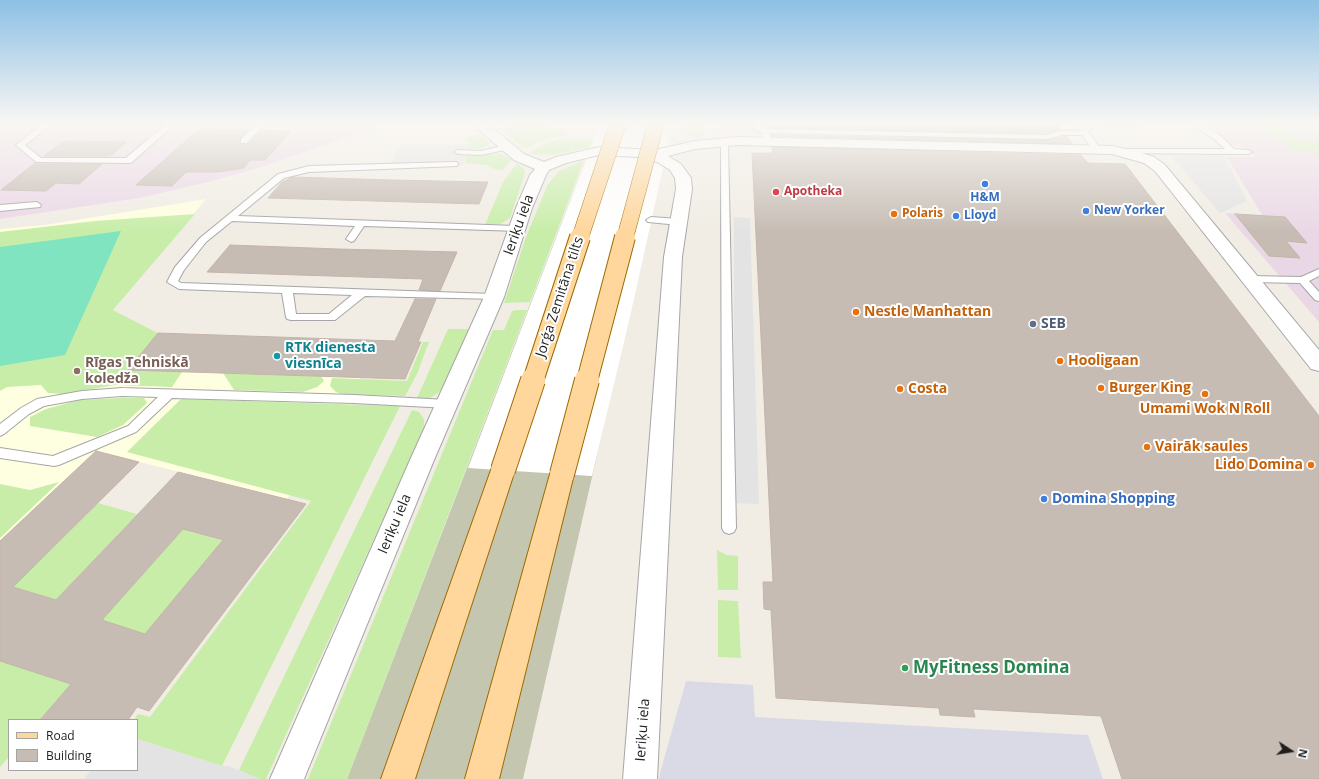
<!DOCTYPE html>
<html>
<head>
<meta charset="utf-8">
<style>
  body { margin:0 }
  #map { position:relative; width:1319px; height:779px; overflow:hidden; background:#f1ede5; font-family:"Open Sans",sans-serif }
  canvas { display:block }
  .legend { position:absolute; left:8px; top:719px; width:130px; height:52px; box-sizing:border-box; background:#fff; border:1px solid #a5a5a5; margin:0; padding:5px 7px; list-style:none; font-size:12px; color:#1f1f1f }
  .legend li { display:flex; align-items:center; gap:8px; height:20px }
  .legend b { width:20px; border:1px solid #a5a5a5 }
  .north { position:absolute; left:1271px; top:731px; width:40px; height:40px; -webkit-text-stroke:3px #fff; paint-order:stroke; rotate:102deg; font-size:11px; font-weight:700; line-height:16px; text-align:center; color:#1f1f1f }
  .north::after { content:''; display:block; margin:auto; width:14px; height:18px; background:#1f1f1f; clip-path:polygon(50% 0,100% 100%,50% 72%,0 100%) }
</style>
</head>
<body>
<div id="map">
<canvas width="1319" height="779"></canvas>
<ul class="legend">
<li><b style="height:5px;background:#ffd79c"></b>Road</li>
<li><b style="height:11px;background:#c6bcb4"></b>Building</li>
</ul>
<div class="north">N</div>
</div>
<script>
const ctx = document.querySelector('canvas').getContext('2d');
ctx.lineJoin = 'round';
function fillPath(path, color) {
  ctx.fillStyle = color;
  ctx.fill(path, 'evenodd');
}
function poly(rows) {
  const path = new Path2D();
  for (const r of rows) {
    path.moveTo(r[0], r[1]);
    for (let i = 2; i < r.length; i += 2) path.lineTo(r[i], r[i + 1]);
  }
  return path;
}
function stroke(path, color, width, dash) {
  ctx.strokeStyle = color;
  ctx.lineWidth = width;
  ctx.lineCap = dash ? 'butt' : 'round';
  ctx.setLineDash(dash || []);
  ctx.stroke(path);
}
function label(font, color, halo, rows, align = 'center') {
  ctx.font = font + ' "Open Sans",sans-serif';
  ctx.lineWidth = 4;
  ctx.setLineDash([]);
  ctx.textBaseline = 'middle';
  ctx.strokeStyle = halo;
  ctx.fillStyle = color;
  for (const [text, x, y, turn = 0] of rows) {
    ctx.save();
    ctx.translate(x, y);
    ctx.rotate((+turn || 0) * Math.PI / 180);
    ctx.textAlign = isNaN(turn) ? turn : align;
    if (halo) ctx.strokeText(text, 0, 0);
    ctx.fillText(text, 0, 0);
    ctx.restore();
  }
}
fillPath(poly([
  [1257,123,1319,123,1319,151,1295,151]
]), '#dddcdc');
fillPath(poly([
  [718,123,768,123,770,134,718,133]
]), '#f2d6d4');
fillPath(poly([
  [0,123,391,123,255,169,208,182,139,198,0,219],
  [1094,123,1162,123,1126,130,1100,127],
  [1163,123,1257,123,1295,151,1319,151,1319,322,1225,213,1262,215,1227,157,1257,157,1239,146,1216,143,1210,137,1200,130,1182,124]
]), '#ead7e6');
fillPath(poly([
  [206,199,113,310,158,333,129,370,360,378,352,405,287,499,96,451,0,541,0,229,45,225]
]), '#feffe0');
fillPath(poly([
  [600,123,673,123,523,779,347,779]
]), '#c5c6b0');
fillPath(poly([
  [512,123,537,123,547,127,565,129,567,133,565,135,538,141,530,147,526,148,517,143,506,133,508,126],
  [680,123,705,123,703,135,699,137,690,136],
  [1257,123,1308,123,1309,124,1278,126,1303,142,1319,141,1319,151,1295,151],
  [481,134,490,144,481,149,468,150,470,144,465,138],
  [566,139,593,140,590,147,553,155,530,154,546,142],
  [501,154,512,159,503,170,497,170,486,165,465,163,467,155],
  [584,160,530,302,504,303,526,237,548,184,559,171],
  [517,163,524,169,525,173,510,218,500,224,485,225,503,182],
  [195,214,113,310,158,333,182,372,172,387,115,385,64,394,48,393,41,385,7,387,0,391,0,232,95,221],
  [516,310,527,310,347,779,308,779,493,330,504,330,512,311],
  [448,329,470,329,441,391,430,398,417,398],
  [423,342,429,342,417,374,405,396,342,394,336,392,330,386,332,378,407,381],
  [223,373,321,376,324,381,317,387,303,392,234,390],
  [119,398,144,398,147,403,123,425,97,437,30,426,30,417,46,409,79,400],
  [181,399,400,406,222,766,137,739,137,720,134,720,138,714,150,717,311,501,127,452],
  [412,410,419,412,424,419,424,428,266,779,259,779,239,770],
  [59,482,0,538,0,484,30,490],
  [98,503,137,514,56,600,13,587],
  [183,529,223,541,145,634,102,620],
  [717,550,727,555,738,556,738,590,718,590],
  [718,600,738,601,741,658,718,657],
  [0,661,71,684,40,720,9,720,9,757,0,767]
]), '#c8eda9');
fillPath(poly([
  [121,231,65,355,0,366,0,247]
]), '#7fe4bf');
fillPath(poly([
  [470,144,463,166,388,168,401,145],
  [810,146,982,152,984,155,811,149],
  [1224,155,1247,201,1220,213,1171,156],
  [734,217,750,218,759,504,734,503],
  [137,739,222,766,229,766,260,779,84,779,91,770,137,770]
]), '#e3e3e3');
fillPath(poly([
  [686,681,753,685,755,717,1088,735,1103,779,659,779,660,773]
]), '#dad9e6');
fillPath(poly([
  [600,123,673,123,629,321,592,476,468,468]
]), '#fff');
const building = poly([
  [768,123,1056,123,1061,130,1047,134,769,128,768,123],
  [199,129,249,130,240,138,240,143,241,144,248,144,261,130,291,131,265,160,250,160,244,168,218,172,186,172,172,186,136,185,199,129],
  [772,135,1048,140,1067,136,1072,144,772,136,772,135],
  [64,141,127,142,110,156,44,156,64,141],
  [772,147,1081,155,1088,163,1125,164,1319,416,1319,779,1122,779,1101,716,973,709,975,717,940,715,939,708,776,698,771,610,764,609,763,582,773,582,752,153,773,153,772,147],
  [35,163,36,164,102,164,79,184,56,183,46,191,1,190,35,163],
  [293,177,393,180,488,182,479,204,268,198,282,182,293,177],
  [1235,214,1285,217,1307,243,1286,241,1300,258,1269,256,1235,214],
  [230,245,338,249,457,252,440,291,419,290,423,279,207,272,230,245],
  [415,299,436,299,418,342,421,342,405,379,128,370,158,333,395,341,415,299],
  [96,451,139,462,13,587,56,600,178,472,306,504,149,711,137,707,128,720,40,720,71,684,0,661,0,541,96,451],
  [183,529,223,540,145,634,102,620,183,529]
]);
fillPath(building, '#c6bcb4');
stroke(building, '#c3b4a7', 1);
const lane = poly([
  [44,123,53,123,25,145,41,158,126,158,167,123,176,123,131,163,128,163,36,162,16,145,44,123],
  [258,123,266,123,247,143,241,143,241,139,258,123],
  [754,123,762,123,763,128,766,129,1047,135,1060,131,1079,131,1073,123,1081,123,1084,127,1091,123,1100,123,1088,131,1101,150,1097,152,1094,152,1082,135,1061,135,1048,139,770,133,771,141,767,143,763,141,762,133,755,130,754,123],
  [1190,123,1200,123,1220,135,1234,149,1248,150,1252,152,1248,154,1232,154,1119,153,1115,151,1119,149,1225,149,1214,139,1190,123],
  [721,140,724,140,728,142,736,528,734,532,729,534,724,532,722,528,721,140],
  [506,145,509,145,509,149,481,155,458,154,454,152,458,150,481,151,506,145],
  [454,162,457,162,458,164,457,166,309,172,284,178,238,216,516,226,519,227,521,229,519,231,364,226,354,241,351,242,346,239,355,226,232,221,206,242,184,270,178,281,181,283,494,294,498,295,499,297,498,299,365,296,335,320,291,320,287,319,286,317,282,293,179,289,167,282,175,267,200,238,278,174,309,166,454,162],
  [293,293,352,295,329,314,296,314,293,293],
  [37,202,41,205,40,207,0,211,0,205,37,202],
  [651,217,679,219,684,222,679,225,648,222,646,220,651,217],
  [1319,269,1319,276,1309,281,1319,292,1319,301,1315,300,1300,283,1250,282,1245,279,1250,276,1301,277,1319,269],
  [122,388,354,395,448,400,452,401,454,404,452,407,448,408,354,403,172,398,136,432,59,465,54,466,0,458,0,448,53,456,128,426,158,397,122,396,82,399,44,406,29,414,4,434,0,436,0,424,21,408,37,399,82,391,122,388]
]);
const street = poly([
  [471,123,487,123,524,154,544,162,556,157,599,147,638,149,650,151,695,141,738,137,1112,146,1135,151,1154,157,1165,165,1319,350,1319,371,1311,369,1155,171,1144,163,1112,154,738,145,695,149,668,156,681,164,691,178,692,189,682,257,657,779,623,779,664,257,676,189,675,178,670,170,657,162,638,157,599,155,566,163,549,170,546,175,532,208,504,297,434,460,304,779,270,779,410,460,484,297,516,208,530,175,535,169,514,160,471,123]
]);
const primary = poly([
  [503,460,512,463,515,470,415,779,381,779,491,470,494,463,503,460],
  [562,464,571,467,574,474,499,779,465,779,550,474,553,467,562,464]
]);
stroke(lane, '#a6a6a6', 2);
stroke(street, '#a6a6a6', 2);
stroke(primary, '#9b6b00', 2);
fillPath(lane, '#fff');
fillPath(street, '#fff');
fillPath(primary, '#ffd79c');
const primaryBridgeFar2 = poly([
  [580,238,618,123],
  [625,238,656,123]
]);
const primaryBridgeFar1 = poly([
  [533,381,580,237],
  [587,381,625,237]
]);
const primaryBridge = poly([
  [503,470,533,380],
  [562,474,587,380]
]);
stroke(primaryBridgeFar2, '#9b6b00', 17, []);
stroke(primaryBridgeFar1, '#9b6b00', 22, []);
stroke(primaryBridge, '#9b6b00', 26, []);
stroke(primaryBridgeFar2, '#ffd79c', 16);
stroke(primaryBridgeFar1, '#ffd79c', 20);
stroke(primaryBridge, '#ffd79c', 24);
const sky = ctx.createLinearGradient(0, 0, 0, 232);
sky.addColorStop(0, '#8cc0e5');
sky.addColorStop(0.53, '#f9f7f3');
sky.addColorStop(1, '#f9f7f300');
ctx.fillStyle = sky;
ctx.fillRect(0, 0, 1319, 232);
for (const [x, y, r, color] of [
  [985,184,4,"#3f7fe0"],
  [776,192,4,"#e0444e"],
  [1086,211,4,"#3f7fe0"],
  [894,214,4,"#e8710a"],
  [956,216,4,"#3f7fe0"],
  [856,312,4,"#e8710a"],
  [1033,324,4,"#5c6f8a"],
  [277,356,4,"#0f9aa8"],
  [1060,361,4,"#e8710a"],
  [77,371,4,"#8d6e63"],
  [1101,388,4,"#e8710a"],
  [900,389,4,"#e8710a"],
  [1205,394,4,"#e8710a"],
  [1147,447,4,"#e8710a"],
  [1311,465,4,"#e8710a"],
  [1044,499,4,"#3f7fe0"],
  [905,668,4,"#2e9e5b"]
]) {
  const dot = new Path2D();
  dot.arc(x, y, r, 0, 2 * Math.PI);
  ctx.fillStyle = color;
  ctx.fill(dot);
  stroke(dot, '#fff', 1.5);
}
label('bold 12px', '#be3a42', '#fff', [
  ["Apotheka",784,192]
], 'left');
label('bold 12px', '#366cbe', '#fff', [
  ["H&M",985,198,"center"],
  ["New Yorker",1094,211],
  ["Lloyd",964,216]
], 'left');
label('bold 12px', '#c56008', '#fff', [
  ["Polaris",902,214]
], 'left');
label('14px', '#1f1f1f', '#fff', [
  ["Ieriķu iela",519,225,-70],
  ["Jorģa Zemitāna tilts",560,297,-72],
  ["Ieriķu iela",395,524,-67],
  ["Ieriķu iela",643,730,-86]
]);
label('bold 14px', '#c56008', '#fff', [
  ["Nestle Manhattan",864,312],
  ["Hooligaan",1068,361],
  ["Burger King",1109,388],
  ["Costa",908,389],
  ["Umami Wok N Roll",1205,409,"center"],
  ["Vairāk saules",1155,447],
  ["Lido Domina",1303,465,"right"]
], 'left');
label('bold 14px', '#4e5e75', '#fff', [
  ["SEB",1041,324]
], 'left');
label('bold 14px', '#0d838f', '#fff', [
  ["RTK dienesta",285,348],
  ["viesnīca",285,364]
], 'left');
label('bold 14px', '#785e54', '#fff', [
  ["Rīgas Tehniskā",85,363],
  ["koledža",85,379]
], 'left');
label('bold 14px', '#366cbe', '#fff', [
  ["Domina Shopping",1052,499]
], 'left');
label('bold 17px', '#27864d', '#fff', [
  ["MyFitness Domina",913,668]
], 'left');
</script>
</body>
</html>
